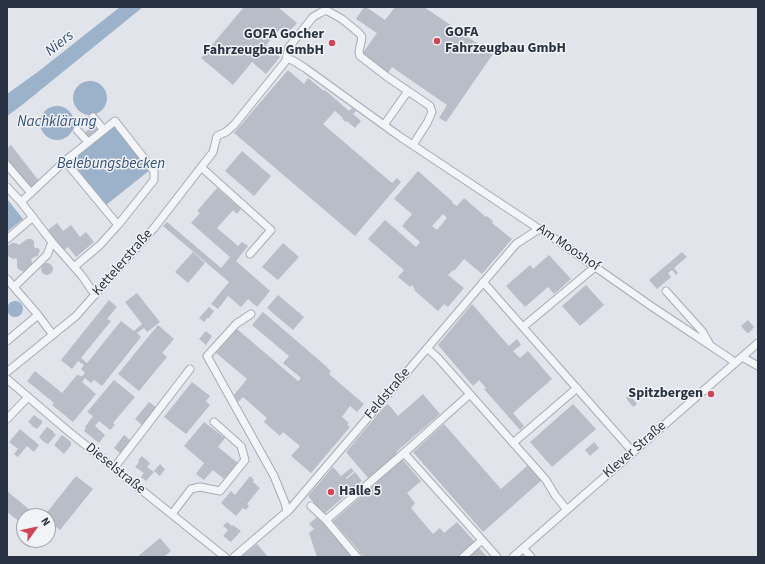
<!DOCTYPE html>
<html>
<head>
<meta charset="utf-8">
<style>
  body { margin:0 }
  #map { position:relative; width:765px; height:564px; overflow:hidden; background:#e1e4ea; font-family:"Source Sans 3",sans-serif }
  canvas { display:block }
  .frame { position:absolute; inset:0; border:8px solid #293242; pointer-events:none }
  .north { position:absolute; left:16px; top:508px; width:40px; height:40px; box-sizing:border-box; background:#f1f3f7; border:1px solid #a1a6af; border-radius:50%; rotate:57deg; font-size:11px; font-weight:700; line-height:16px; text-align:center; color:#293242 }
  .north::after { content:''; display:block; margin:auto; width:14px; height:18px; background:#cf4659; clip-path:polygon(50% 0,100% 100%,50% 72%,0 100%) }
</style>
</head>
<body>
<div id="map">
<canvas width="765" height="564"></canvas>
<div class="frame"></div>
<div class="north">N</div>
</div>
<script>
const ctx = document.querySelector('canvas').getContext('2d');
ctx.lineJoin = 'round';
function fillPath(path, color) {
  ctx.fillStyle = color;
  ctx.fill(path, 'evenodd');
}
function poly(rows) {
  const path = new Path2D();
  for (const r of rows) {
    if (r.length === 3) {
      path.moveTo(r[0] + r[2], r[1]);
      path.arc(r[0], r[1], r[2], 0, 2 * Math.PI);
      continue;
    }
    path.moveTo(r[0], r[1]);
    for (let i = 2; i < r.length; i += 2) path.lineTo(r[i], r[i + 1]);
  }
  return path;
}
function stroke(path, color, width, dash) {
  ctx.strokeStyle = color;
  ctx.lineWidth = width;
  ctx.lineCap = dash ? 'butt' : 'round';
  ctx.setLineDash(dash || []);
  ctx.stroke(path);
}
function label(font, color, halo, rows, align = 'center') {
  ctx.font = font + ' "Source Sans 3",sans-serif';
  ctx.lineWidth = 3;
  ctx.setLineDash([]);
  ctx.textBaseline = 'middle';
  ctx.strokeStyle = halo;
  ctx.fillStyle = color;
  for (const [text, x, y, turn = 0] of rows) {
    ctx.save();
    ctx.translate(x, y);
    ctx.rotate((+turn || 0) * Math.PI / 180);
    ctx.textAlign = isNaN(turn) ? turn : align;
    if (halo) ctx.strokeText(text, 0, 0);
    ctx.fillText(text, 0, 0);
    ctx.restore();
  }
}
fillPath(poly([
  [120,7,143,7,22,105,7,116,7,94,39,71],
  [90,98,17],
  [57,123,17],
  [115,126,150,170,106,205,71,161],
  [7,199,23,219,8,231,7,230],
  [15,309,8]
]), '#9cb2ca');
fillPath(poly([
  [244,7,280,7,279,8,297,23,287,34,281,28,266,45,280,57,266,74,252,62,233,85,201,58],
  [364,7,366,7,385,20,395,7,424,7,493,54,446,122,439,118,447,105,392,67,388,73,362,54,377,33,356,19],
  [288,70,304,84,308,78,324,91,325,90,349,111,352,108,356,111,353,114,361,121,355,128,347,121,346,122,342,119,343,118,335,111,323,124,392,183,397,178,401,182,355,236,234,133],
  [94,125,98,130,87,139,83,134],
  [11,145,39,181,30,188,7,159,7,148],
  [242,151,271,176,254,196,225,171],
  [418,171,453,202,452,203,457,206,464,198,486,217,487,216,493,221,492,223,512,239,482,274,464,259,454,271,453,270,448,275,464,288,448,307,444,304,438,311,414,290,415,289,412,285,410,287,398,277,404,270,368,239,385,220,416,247,420,242,402,226,412,214,394,199],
  [443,214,447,218,437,230,432,226],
  [217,188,241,209,237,214,233,210,217,228,238,246,242,242,248,246,236,261,270,291,257,307,248,299,241,307,228,296,218,309,211,304,229,282,163,226,167,222,221,268,230,257,191,223,200,213,197,211],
  [57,223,63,231,71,225,80,237,86,232,94,242,76,257,68,247,64,250,48,230],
  [27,239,31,239,34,241,34,246,35,248,38,248,40,250,38,256,34,257,31,259,32,262,31,267,27,271,24,272,18,269,17,266,17,260,16,258,13,259,8,256,7,254,7,246,12,243,16,243,19,245],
  [283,243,299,257,278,280,262,267],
  [193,252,205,263,188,283,175,272],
  [682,252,687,257,674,268,678,273,676,275,672,270,668,273,671,277,657,289,649,280],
  [549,255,571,279,554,294,548,287,525,307,506,286,530,265,533,269],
  [47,269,6],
  [586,285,604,305,580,326,562,306],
  [137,293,160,322,147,332,144,328,137,333,141,337,102,386,94,380,91,383,85,378,82,382,96,394,73,422,52,405,54,403,27,381,35,371,62,393,77,375,82,376,85,373,81,369,84,365,78,361,72,369,61,360,109,300,117,307,107,319,111,321,81,358,87,363,121,321,134,331,142,324,125,302],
  [278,295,304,317,293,330,267,308],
  [472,304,509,346,517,339,521,345,513,351,520,358,528,351,552,379,513,413,524,426,520,430,484,389,486,388,479,380,473,386,438,345],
  [209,307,214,311,209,318,207,318,204,322,199,318],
  [263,312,327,367,327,368,331,371,329,374,364,404,357,412,350,406,342,417,349,423,347,424,350,427,311,473,291,456,300,446,283,432,280,436,264,422,267,418,243,397,238,402,234,395,247,379,216,353,237,329,298,381,301,378,283,363,289,356,252,325],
  [748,320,754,327,749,333,747,333,741,326],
  [158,325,174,339,162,353,167,357,139,391,118,374],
  [206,331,212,336,206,345,199,339],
  [114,380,135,397,113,423,115,425,110,430,99,421,95,426,105,435,99,443,84,431,86,428,85,427,93,416,87,412],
  [192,382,210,396,206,401,210,405,186,434,164,417],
  [423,394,440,414,396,452,421,481,407,493,415,503,411,508,433,534,440,528,444,533,457,522,475,542,458,557,364,557,359,552,360,552,333,521,374,485,346,452,383,408,388,404,398,416],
  [630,395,637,404,633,407,626,398],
  [149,402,156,407,153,411,154,413,143,426,135,419],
  [573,404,596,429,552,467,530,442],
  [34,415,42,421,42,423,37,429,32,426,31,424,28,422],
  [204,422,225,438,218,447,238,463,225,480,213,470,204,480,196,474,204,463,184,446],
  [444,424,501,489,528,465,542,480,483,532,413,452],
  [47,427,53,431,53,432,56,435,48,444,45,442,45,443,39,437],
  [20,429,39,445,34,452,27,446,18,457,14,454,18,449,9,442],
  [62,435,71,442,71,445,64,454,54,445],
  [124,435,131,441,121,454,114,448],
  [594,442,599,448,590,456,585,450],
  [142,456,150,463,147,467,154,472,146,481,141,477,144,473,135,467,139,462,138,460],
  [160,464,165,469,160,476,154,471],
  [333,467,341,476,351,468,354,471,346,478,347,479,355,472,362,481,324,514,308,496],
  [76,476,93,489,60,530,48,521,48,516,44,516],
  [250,476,254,480,253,482,260,488,247,504,249,506,246,510,243,508,236,516,221,503,231,491,235,495],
  [7,491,36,515,36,516,24,516,24,525,7,512],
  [318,516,353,557,317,557,309,533,314,529,309,524],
  [227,522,232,526,233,525,241,531,231,542,223,536,228,530,223,526],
  [160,538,171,551,164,557,137,557],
  [257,544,268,557,241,557,246,553],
  [479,548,487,557,468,557]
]), '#b8bdc7');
const minor = poly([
  [286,59,289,47,313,17,320,13,326,10,342,19,359,33,362,37,359,52,360,56,386,76,430,106,432,112,427,123,413,145],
  [93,117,103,129],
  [384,125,408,91],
  [77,130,88,142],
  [65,161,118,225],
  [7,165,31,193],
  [201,167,271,230,250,254],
  [7,187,21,202,52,242,82,276,95,295],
  [21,202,65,161,115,121,154,171,154,180,118,225,100,245,74,267],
  [7,239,33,217],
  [7,279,38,315,53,335],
  [483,282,491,291,633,452],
  [14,287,47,255,52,242],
  [666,291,702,331,709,343],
  [251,314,236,324,207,356,274,476,285,503,287,512],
  [523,327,595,267],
  [7,341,38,315],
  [427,348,438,358,546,480,555,495,567,510],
  [742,357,758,366],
  [7,372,76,316,154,228,213,152,217,136,226,132,234,125,285,62,286,59,292,60,305,68,399,136,539,229,548,234,651,306,729,358,735,363],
  [7,379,68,431,225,557],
  [7,419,28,397],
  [513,443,577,388],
  [404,453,482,540,463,557],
  [114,468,190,369],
  [311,506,326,520,404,453,470,394],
  [172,514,191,489,200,487,220,491,245,460,241,446,214,422],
  [326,520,357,557],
  [482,540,497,557],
  [523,548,531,557],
  [234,557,290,509,516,244,539,229],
  [513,557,758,343]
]);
stroke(minor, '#a6abb4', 9);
stroke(minor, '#f4f5f8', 7);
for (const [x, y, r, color] of [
  [437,41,4,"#cf4659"],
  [332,43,4,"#cf4659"],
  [711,394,4,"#cf4659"],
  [331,492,4,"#cf4659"]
]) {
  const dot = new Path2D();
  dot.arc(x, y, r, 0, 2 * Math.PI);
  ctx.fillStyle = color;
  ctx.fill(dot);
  stroke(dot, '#f1f3f7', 1.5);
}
label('bold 14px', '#293242', '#f1f3f7', [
  ["GOFA",445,33],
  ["Fahrzeugbau GmbH",445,49],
  ["GOFA Gocher",324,35,"right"],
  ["Fahrzeugbau GmbH",324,51,"right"],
  ["Spitzbergen",703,394,"right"],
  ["Halle 5",339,492]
], 'left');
label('14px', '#293242', '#f1f3f7', [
  ["Am Mooshof",568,248,34],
  ["Kettelerstraße",123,263,-49],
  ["Feldstraße",388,394,-50],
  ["Klever Straße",635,450,-41],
  ["Dieselstraße",115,469,39]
]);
label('italic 15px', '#335076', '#f1f3f7', [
  ["Niers",60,44,-38],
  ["Nachklärung",57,123],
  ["Belebungsbecken",111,165]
]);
</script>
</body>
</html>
